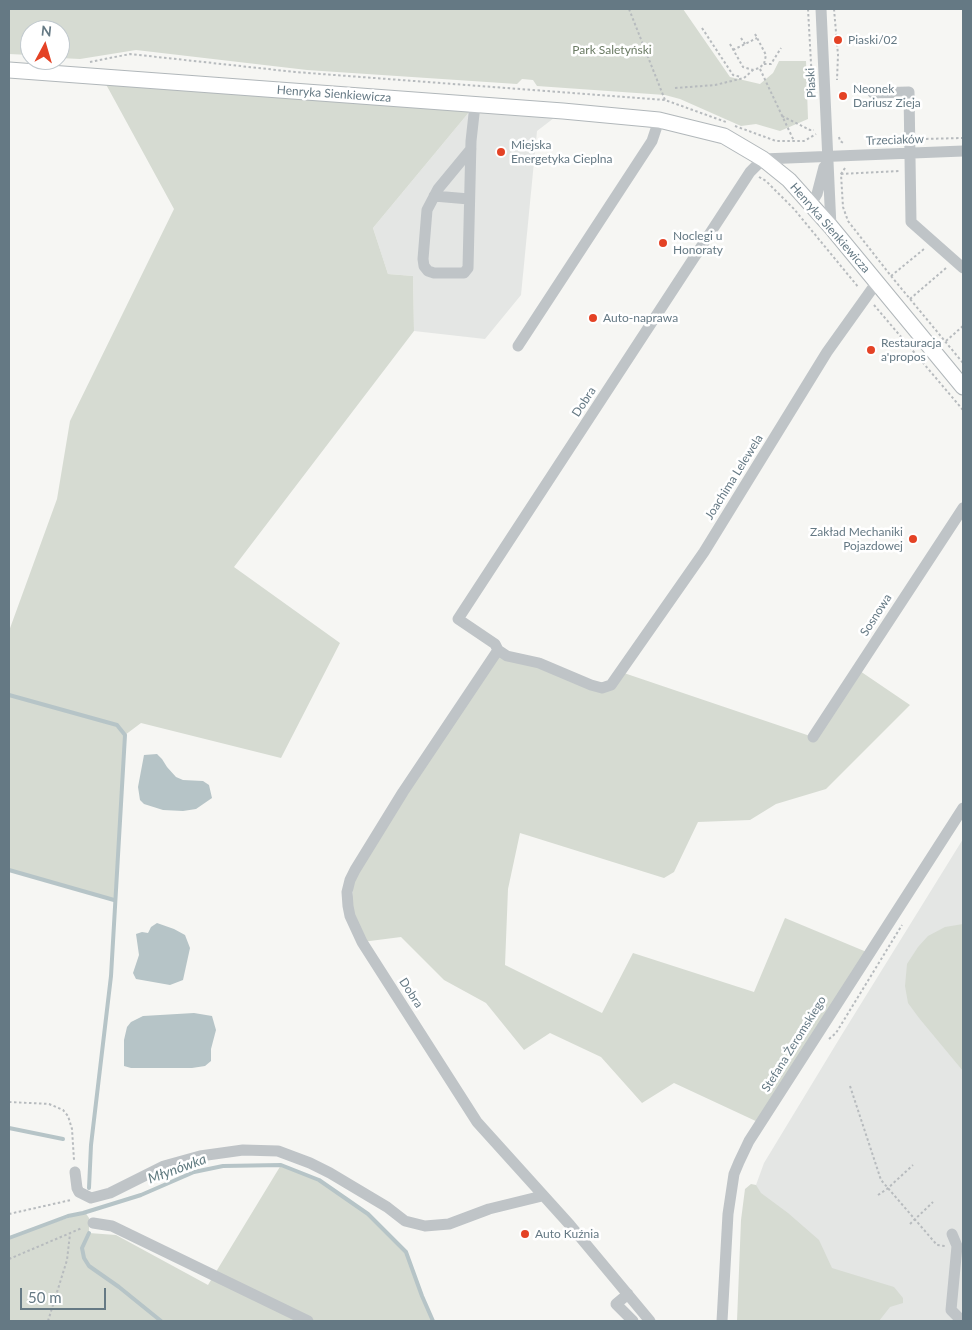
<!DOCTYPE html>
<html>
<head>
<meta charset="utf-8">
<style>
  body { margin:0 }
  #map { position:relative; width:972px; height:1330px; overflow:hidden; background:#f6f6f3; font-family:Lato,sans-serif }
  canvas { display:block }
  .frame { position:absolute; inset:0; border:10px solid #657984; pointer-events:none }
  .north { position:absolute; left:20px; top:20px; width:50px; height:50px; box-sizing:border-box; background:#fff; border:1px solid #c1c9ce; border-radius:50%; rotate:6deg; font-size:14px; font-weight:700; line-height:20px; text-align:center; color:#657984 }
  .north::after { content:''; display:block; margin:auto; width:18px; height:22px; background:#e44225; clip-path:polygon(50% 0,100% 100%,50% 72%,0 100%) }
  .scale { position:absolute; left:20px; top:1288px; width:86px; height:22px; box-sizing:border-box; border:2px solid #657984; border-top:0; padding-left:6px; font-size:15px; line-height:18px; white-space:nowrap; color:#657984; -webkit-text-stroke:4px #fff; paint-order:stroke }
</style>
</head>
<body>
<div id="map">
<canvas width="972" height="1330"></canvas>
<div class="frame"></div>
<div class="north">N</div>
<div class="scale">50 m</div>
</div>
<script>
const ctx = document.querySelector('canvas').getContext('2d');
ctx.lineJoin = 'round';
function fillPath(path, color) {
  ctx.fillStyle = color;
  ctx.fill(path, 'evenodd');
}
function poly(rows) {
  const path = new Path2D();
  for (const r of rows) {
    path.moveTo(r[0], r[1]);
    for (let i = 2; i < r.length; i += 2) path.lineTo(r[i], r[i + 1]);
  }
  return path;
}
function stroke(path, color, width, dash) {
  ctx.strokeStyle = color;
  ctx.lineWidth = width;
  ctx.lineCap = dash ? 'butt' : 'round';
  ctx.setLineDash(dash || []);
  ctx.stroke(path);
}
function label(font, color, halo, rows, align = 'center') {
  ctx.font = font + ' Lato,sans-serif';
  ctx.lineWidth = 5;
  ctx.setLineDash([]);
  ctx.textBaseline = 'middle';
  ctx.strokeStyle = halo;
  ctx.fillStyle = color;
  for (const [text, x, y, turn = 0] of rows) {
    ctx.save();
    ctx.translate(x, y);
    ctx.rotate((+turn || 0) * Math.PI / 180);
    ctx.textAlign = isNaN(turn) ? turn : align;
    if (halo) ctx.strokeText(text, 0, 0);
    ctx.fillText(text, 0, 0);
    ctx.restore();
  }
}
fillPath(poly([
  [475,105,563,111,537,131,521,295,485,339,414,331,413,276,388,274,373,228],
  [963,839,963,1321,812,1321,753,1227,756,1185,764,1163,841,1036]
]), '#e4e6e4');
fillPath(poly([
  [9,9,683,9,730,77,760,84,773,73,779,61,806,61,808,119,780,131,756,124,741,126,680,99,665,95,537,86,533,80,522,79,517,84,307,70,136,50,80,59,60,58,60,30,30,30,30,55,9,54],
  [102,77,475,105,373,228,388,274,413,276,414,331,234,567,340,643,281,758,141,723,125,735,114,900,9,871,9,631,57,499,70,421,174,209],
  [498,650,602,688,621,672,813,737,857,669,910,705,826,789,776,804,750,820,698,822,674,872,664,878,520,833,508,889,505,965,602,1013,633,953,754,992,785,918,869,953,760,1123,674,1083,642,1103,601,1057,550,1033,524,1050,486,1003,444,980,401,937,362,942,350,916,355,870],
  [963,924,963,1071,919,1018,908,1003,905,986,907,964,918,947,928,936,945,927],
  [281,1165,319,1180,368,1214,406,1252,422,1296,433,1321,9,1321,9,1238,85,1212,89,1218,89,1233,116,1235,208,1285],
  [751,1184,756,1185,761,1193,788,1213,819,1240,832,1268,894,1287,903,1298,903,1303,890,1307,879,1321,737,1321,741,1220,745,1189]
]), '#d6dbd2');
fillPath(poly([
  [157,754,162,759,167,767,176,777,183,780,203,781,209,785,212,798,196,809,183,811,163,810,144,804,140,800,138,787,144,755],
  [157,923,174,929,185,935,190,948,183,980,170,985,136,979,133,973,139,955,136,934,142,932,148,933,151,927],
  [194,1013,212,1016,216,1030,211,1049,211,1061,205,1066,192,1068,131,1068,124,1066,124,1040,127,1027,131,1022,143,1016]
]), '#b6c4c7');
stroke(poly([
  [9,695,117,725,125,735,111,976,91,1145,89,1188],
  [9,870,114,900],
  [9,1128,63,1139],
  [89,1233,82,1248,84,1258,89,1266,119,1287,161,1321],
  [9,1238,68,1216,83,1213,141,1195,194,1172,223,1166,281,1165,319,1180,368,1214,406,1252,422,1296,433,1321]
]), '#b6c4c7', 4);
const major = poly([
  [9,70,563,111,659,120,724,136,763,159,789,180,831,227,963,387]
]);
stroke(major, '#b1b7ba', 17);
stroke(poly([
  [629,9,665,100,726,122],
  [808,9,812,81],
  [834,9,838,55,837,80],
  [702,28,733,75,741,77],
  [741,38,745,44],
  [730,44,743,67,753,70,759,68,764,64,766,55,754,32],
  [733,50,757,38],
  [90,62,130,54,295,72,665,100],
  [764,64,771,64,781,48],
  [760,69,794,141],
  [675,88,715,85,744,78,753,70],
  [782,116,810,130,814,130],
  [735,126,776,141,804,141,816,134],
  [839,137,840,141,845,144],
  [921,139,963,138],
  [845,168,841,174,843,207,848,221,891,276,963,363],
  [841,174,899,171],
  [759,177,766,181,794,209,859,288],
  [891,276,924,249],
  [910,299,946,268],
  [874,305,963,410],
  [946,341,963,326],
  [829,1039,836,1033,902,925],
  [850,1086,881,1180,937,1245,945,1246],
  [9,1102,49,1104,63,1110,68,1116,72,1129,74,1160],
  [878,1195,887,1189,913,1165],
  [9,1214,71,1200],
  [910,1224,933,1202],
  [9,1259,82,1228],
  [48,1321,67,1260,70,1234]
]), '#b7bbbe', 2, [2.5, 2.5]);
stroke(poly([
  [821,9,831,227],
  [873,93,909,92,911,222,963,268],
  [471,149,438,189,427,210,423,259,424,266,428,271,434,273,464,273,468,268,471,141,475,105],
  [434,196,469,199],
  [811,204,817,194,824,167],
  [877,282,827,352,704,552,611,685,602,688,591,685,539,663,507,656,498,650,495,644,458,619,750,172,763,159,963,151],
  [518,346,652,141,659,120],
  [498,650,403,792,355,870,350,880,347,892,348,906,350,916,362,942,477,1122,570,1225,650,1321],
  [813,737,963,508],
  [75,1172,77,1188,79,1192,91,1198,110,1193,164,1166,200,1156,243,1150,278,1151,310,1163,330,1173,387,1207,405,1221,425,1226,449,1224,489,1209,542,1196],
  [93,1223,112,1226,308,1321],
  [952,1234,957,1246,951,1310,962,1321],
  [628,1294,616,1304,633,1321],
  [722,1321,728,1214,734,1174,739,1162,749,1141,963,808]
]), '#bfc4c7', 11);
stroke(major, '#fff', 15);
for (const [x, y, r, color] of [
  [838,40,5,"#e44225"],
  [843,96,5,"#e44225"],
  [501,152,5,"#e44225"],
  [663,243,5,"#e44225"],
  [593,318,5,"#e44225"],
  [871,350,5,"#e44225"],
  [913,539,5,"#e44225"],
  [525,1234,5,"#e44225"]
]) {
  const dot = new Path2D();
  dot.arc(x, y, r, 0, 2 * Math.PI);
  ctx.fillStyle = color;
  ctx.fill(dot);
  stroke(dot, '#fff', 2);
}
label('12px', '#657984', '#fff', [
  ["Piaski/02",848,40],
  ["Neonek",853,89],
  ["Dariusz Zieja",853,103],
  ["Miejska",511,145],
  ["Energetyka Cieplna",511,159],
  ["Noclegi u",673,236],
  ["Honoraty",673,250],
  ["Auto-naprawa",603,318],
  ["Restauracja",881,343],
  ["a'propos",881,357],
  ["Zakład Mechaniki",903,532,"right"],
  ["Pojazdowej",903,546,"right"],
  ["Auto Kuźnia",535,1234]
], 'left');
label('12px', '#6b7b64', '#fff', [
  ["Park Saletyński",612,50]
]);
label('12px', '#657984', '#fff', [
  ["Piaski",811,83,-93],
  ["Henryka Sienkiewicza",334,94,4],
  ["Trzeciaków",895,140,-2],
  ["Henryka Sienkiewicza",830,228,49],
  ["Dobra",584,402,-57],
  ["Joachima Lelewela",734,477,-58],
  ["Sosnowa",876,615,-57],
  ["Dobra",411,993,57],
  ["Stefana Żeromskiego",794,1044,-58]
]);
label('italic 14px', '#617b80', '#fff', [
  ["Młynówka",177,1169,-20]
]);
</script>
</body>
</html>
